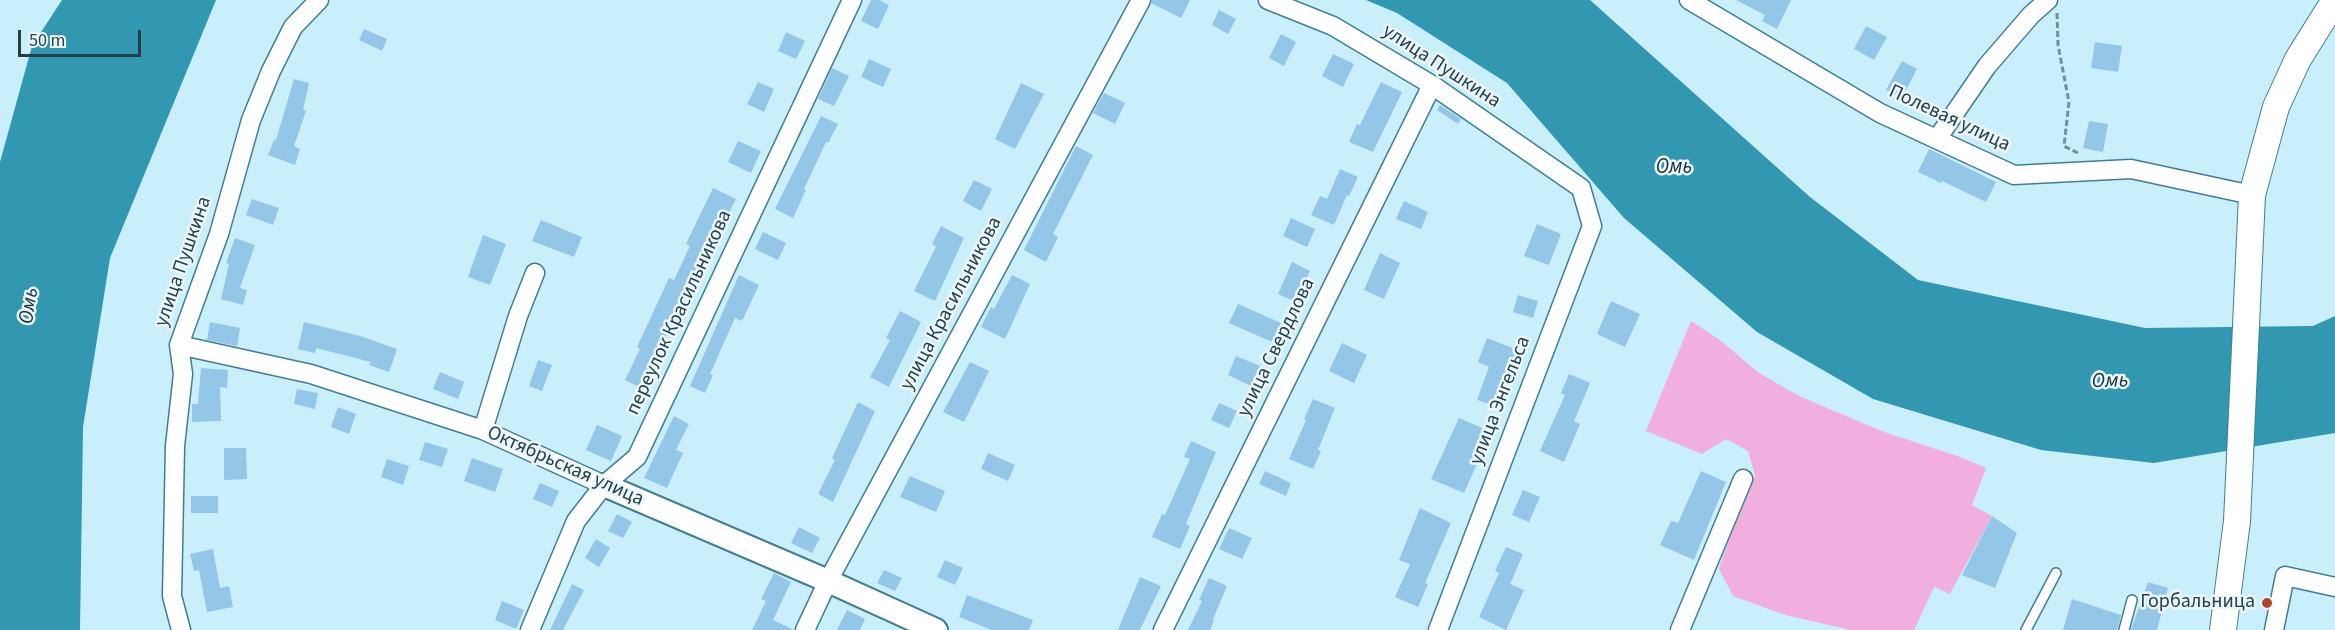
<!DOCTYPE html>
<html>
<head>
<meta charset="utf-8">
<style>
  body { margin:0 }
  #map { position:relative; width:2335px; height:630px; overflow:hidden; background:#c9effa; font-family:"Source Sans 3",sans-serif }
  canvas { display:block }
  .scale { position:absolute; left:18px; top:30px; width:123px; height:27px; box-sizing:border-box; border:3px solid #243f47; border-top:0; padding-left:8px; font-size:18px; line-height:21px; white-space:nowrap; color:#243f47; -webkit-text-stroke:4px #ebf7fb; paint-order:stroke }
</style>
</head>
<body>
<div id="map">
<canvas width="2335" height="630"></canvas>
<div class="scale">50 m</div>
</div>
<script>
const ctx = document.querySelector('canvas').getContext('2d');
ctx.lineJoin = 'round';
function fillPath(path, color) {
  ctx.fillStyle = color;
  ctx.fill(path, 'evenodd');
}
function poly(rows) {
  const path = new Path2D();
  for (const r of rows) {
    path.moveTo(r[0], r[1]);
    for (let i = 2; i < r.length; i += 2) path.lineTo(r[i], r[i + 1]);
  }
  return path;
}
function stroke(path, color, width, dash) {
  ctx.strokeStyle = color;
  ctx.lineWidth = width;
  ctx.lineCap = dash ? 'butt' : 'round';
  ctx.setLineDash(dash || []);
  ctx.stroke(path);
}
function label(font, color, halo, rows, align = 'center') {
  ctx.font = font + ' "Source Sans 3",sans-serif';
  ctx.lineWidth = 5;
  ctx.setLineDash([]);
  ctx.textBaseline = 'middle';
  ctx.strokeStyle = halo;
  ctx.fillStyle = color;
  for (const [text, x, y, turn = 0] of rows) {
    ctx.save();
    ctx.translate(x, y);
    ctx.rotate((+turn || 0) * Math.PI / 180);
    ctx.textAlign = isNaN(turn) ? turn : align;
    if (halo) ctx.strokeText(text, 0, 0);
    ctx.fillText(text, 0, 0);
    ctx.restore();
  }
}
fillPath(poly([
  [1691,321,1720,340,1759,373,1799,396,1884,432,1960,457,1986,468,1972,505,1992,516,1950,594,1934,587,1914,630,1851,630,1785,615,1733,596,1719,569,1737,516,1755,475,1748,451,1726,439,1702,454,1646,431]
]), '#f1afdd');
fillPath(poly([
  [62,0,216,0,110,258,83,427,80,630,0,630,0,162,32,46],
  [1366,0,1590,0,1810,197,1918,280,2145,328,2313,326,2335,316,2335,433,2154,463,2041,450,1873,399,1757,332,1624,218,1507,83,1397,13]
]), '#3298b2');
fillPath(poly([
  [871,0,879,0,889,5,878,29,861,21],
  [1152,0,1190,0,1181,18,1151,3],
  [1736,0,1791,0,1777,29,1762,21,1765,15],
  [1219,10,1236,19,1228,34,1212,25],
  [1866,26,1887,37,1874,60,1854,49],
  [364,29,387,39,382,51,359,40],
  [786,32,805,41,796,59,778,51],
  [1281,34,1296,42,1284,66,1269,58],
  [2095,42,2122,46,2118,72,2091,68],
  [1333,54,1354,64,1343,87,1322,76],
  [869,59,891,69,883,87,861,77],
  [1902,61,1917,69,1902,98,1886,90],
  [832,68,849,76,834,106,818,99],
  [294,79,309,83,303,110,306,111,294,146,300,149,295,165,268,155,274,140,276,140],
  [758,82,774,89,764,112,747,104],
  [1381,82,1402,92,1373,152,1349,142,1357,124,1360,125],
  [1021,83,1044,94,1015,149,995,139],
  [1104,93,1125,103,1115,124,1093,113],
  [1440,105,1461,119,1458,124,1437,110],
  [821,116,838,124,828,143,826,142,804,189,806,190,793,218,775,209],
  [2089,121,2108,124,2103,152,2083,148],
  [738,141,761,151,751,173,728,162],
  [1076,146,1093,155,1053,234,1058,237,1046,262,1024,250],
  [1929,149,1996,182,1986,202,1942,181,1941,183,1918,172],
  [1340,169,1358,177,1349,196,1347,195,1334,225,1311,215,1320,196,1327,199],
  [974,180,992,189,981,211,963,201],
  [713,188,736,199,726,219,723,218,641,388,625,380,640,349,637,347,669,278,674,280,690,246,686,244],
  [252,199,279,208,273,225,246,215],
  [1404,201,1428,212,1421,229,1396,219],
  [1291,218,1315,229,1307,247,1283,236],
  [541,220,582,237,574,257,532,241],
  [1537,224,1561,234,1549,265,1524,256],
  [941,226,964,238,935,301,914,291,936,247,932,244],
  [763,232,786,243,778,260,755,249],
  [483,235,506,244,490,285,468,277],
  [235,238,255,245,240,288,247,290,243,305,221,299,229,264,226,263],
  [1380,253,1400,263,1384,299,1364,290],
  [1292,262,1310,271,1296,302,1278,294],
  [739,275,759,285,742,321,735,318,710,374,713,375,705,393,690,386],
  [1012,275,1030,284,1005,339,981,327,991,307,994,309],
  [1518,295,1538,301,1533,318,1513,312],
  [1611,301,1640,314,1625,347,1597,334],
  [1238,304,1281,323,1272,342,1229,323],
  [900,311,921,322,889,387,870,377,890,340,886,338],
  [210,322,240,328,237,346,207,340],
  [304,322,360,336,397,349,389,372,369,365,371,362,316,348,315,353,298,349],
  [1487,338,1520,351,1499,407,1477,400,1489,367,1478,362],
  [1342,343,1367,355,1354,383,1329,371],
  [1236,356,1260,366,1251,386,1228,375],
  [538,360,552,365,542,391,529,386],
  [970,362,989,371,964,422,943,412],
  [201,368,228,370,227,388,220,387,221,421,192,422,192,404,198,404],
  [440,372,464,382,458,399,433,389],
  [1569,374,1590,383,1574,421,1580,424,1564,462,1540,451,1565,395,1561,393],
  [297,389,318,393,315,409,294,404],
  [1313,399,1335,408,1318,450,1321,451,1313,469,1289,459,1306,420,1304,419],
  [858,402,875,411,833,502,818,494,835,460,832,458],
  [1219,403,1237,411,1229,428,1211,420],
  [338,407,356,414,349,434,331,427],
  [674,416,689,424,676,450,683,453,667,488,644,478],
  [1459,418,1491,432,1464,493,1431,479],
  [597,425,622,436,611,461,586,450],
  [1191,441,1216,452,1186,524,1190,526,1180,549,1152,537,1162,514,1165,515,1190,459,1184,457],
  [425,442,448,449,442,467,419,460],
  [224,448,246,448,247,479,224,480],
  [988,453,1015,465,1008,481,981,469],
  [472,458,503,469,495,492,464,481],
  [387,459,409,466,403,485,381,477],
  [1265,471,1291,483,1286,496,1259,484],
  [1701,471,1726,482,1694,560,1660,545,1671,521,1678,523],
  [910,476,945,491,936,512,900,497],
  [540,483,559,491,552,507,533,499],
  [1523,490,1540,497,1529,522,1512,515],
  [191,496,218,496,218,513,191,513],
  [1420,508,1451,523,1425,583,1428,584,1418,607,1395,597,1410,564,1399,560],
  [617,514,632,522,623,538,608,531],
  [1992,516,2017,533,1995,588,1962,575],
  [799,527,820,538,812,553,791,543],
  [1229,528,1252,538,1242,559,1219,549],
  [596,539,610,548,599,567,585,558],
  [1506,547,1523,554,1510,584,1524,590,1506,630,1479,617,1499,573,1495,571],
  [213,549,220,588,229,586,233,607,207,612,199,570,194,571,190,554],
  [945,560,963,568,955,585,937,577],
  [884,570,902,578,895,591,877,583],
  [774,573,791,582,773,620,794,630,752,630,766,601,761,599],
  [1140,577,1161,586,1140,630,1118,630],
  [1209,578,1227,586,1213,619,1214,620,1210,630,1188,630,1202,601,1199,600],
  [2148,582,2168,588,2157,630,2131,630],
  [572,584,584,590,563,630,550,630],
  [967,595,1033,620,1029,630,992,630,959,617],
  [2072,599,2121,615,2117,630,2063,630],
  [502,601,524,610,516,629,495,620],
  [847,610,865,619,860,630,837,630]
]), '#94c6e7');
const service = poly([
  [2026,630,2056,573],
  [2124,630,2132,600]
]);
const minor = poly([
  [1268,0,1333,26,1432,85,1581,188,1592,226,1438,630],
  [1689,0,1880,113,2014,175,2131,169,2252,195],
  [1937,139,1987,66,2031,15,2048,0],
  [179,345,311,374,483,430,604,485],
  [483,430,518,316,535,273],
  [181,630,172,596,175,446,183,374,179,345,219,234,251,120,271,71,293,27,319,0],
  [530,630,576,521,604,485,637,457,852,0],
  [805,630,828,581,1141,0],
  [1163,630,1432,85],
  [1680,630,1743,479],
  [2274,630,2285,576,2335,587]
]);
const tertiary = poly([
  [604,485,828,581,936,630]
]);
const secondary = poly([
  [2223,630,2237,521,2252,195,2276,107,2298,59,2335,0]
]);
stroke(service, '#407f91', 12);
stroke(minor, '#407f91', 21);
stroke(tertiary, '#407f91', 26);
stroke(secondary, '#407f91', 28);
stroke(poly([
  [2057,13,2058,45,2069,102,2064,146,2080,154]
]), '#71919a', 3, [6, 3]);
stroke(service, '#fff', 9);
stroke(minor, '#fff', 18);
stroke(tertiary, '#fff', 22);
stroke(secondary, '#fff', 26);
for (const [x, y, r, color] of [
  [2267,603,6,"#ae4623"]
]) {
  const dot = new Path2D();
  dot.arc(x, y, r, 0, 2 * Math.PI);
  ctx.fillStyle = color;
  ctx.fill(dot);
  stroke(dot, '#ebf7fb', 2);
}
label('20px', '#243f47', '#ebf7fb', [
  ["улица Пушкина",1441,67,33],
  ["Полевая улица",1949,119,25],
  ["улица Пушкина",184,262,-71],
  ["улица Красильникова",952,304,-62],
  ["переулок Красильникова",680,313,-65],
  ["улица Свердлова",1277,348,-64],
  ["улица Энгельса",1501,401,-69],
  ["Октябрьская улица",565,467,24]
]);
label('20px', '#243f47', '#ebf7fb', [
  ["Горбальница",2255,603]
], 'right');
label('italic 21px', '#1a3036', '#ebf7fb', [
  ["Омь",1674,168],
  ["Омь",30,306,-81],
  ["Омь",2110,382,-1]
]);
</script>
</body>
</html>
